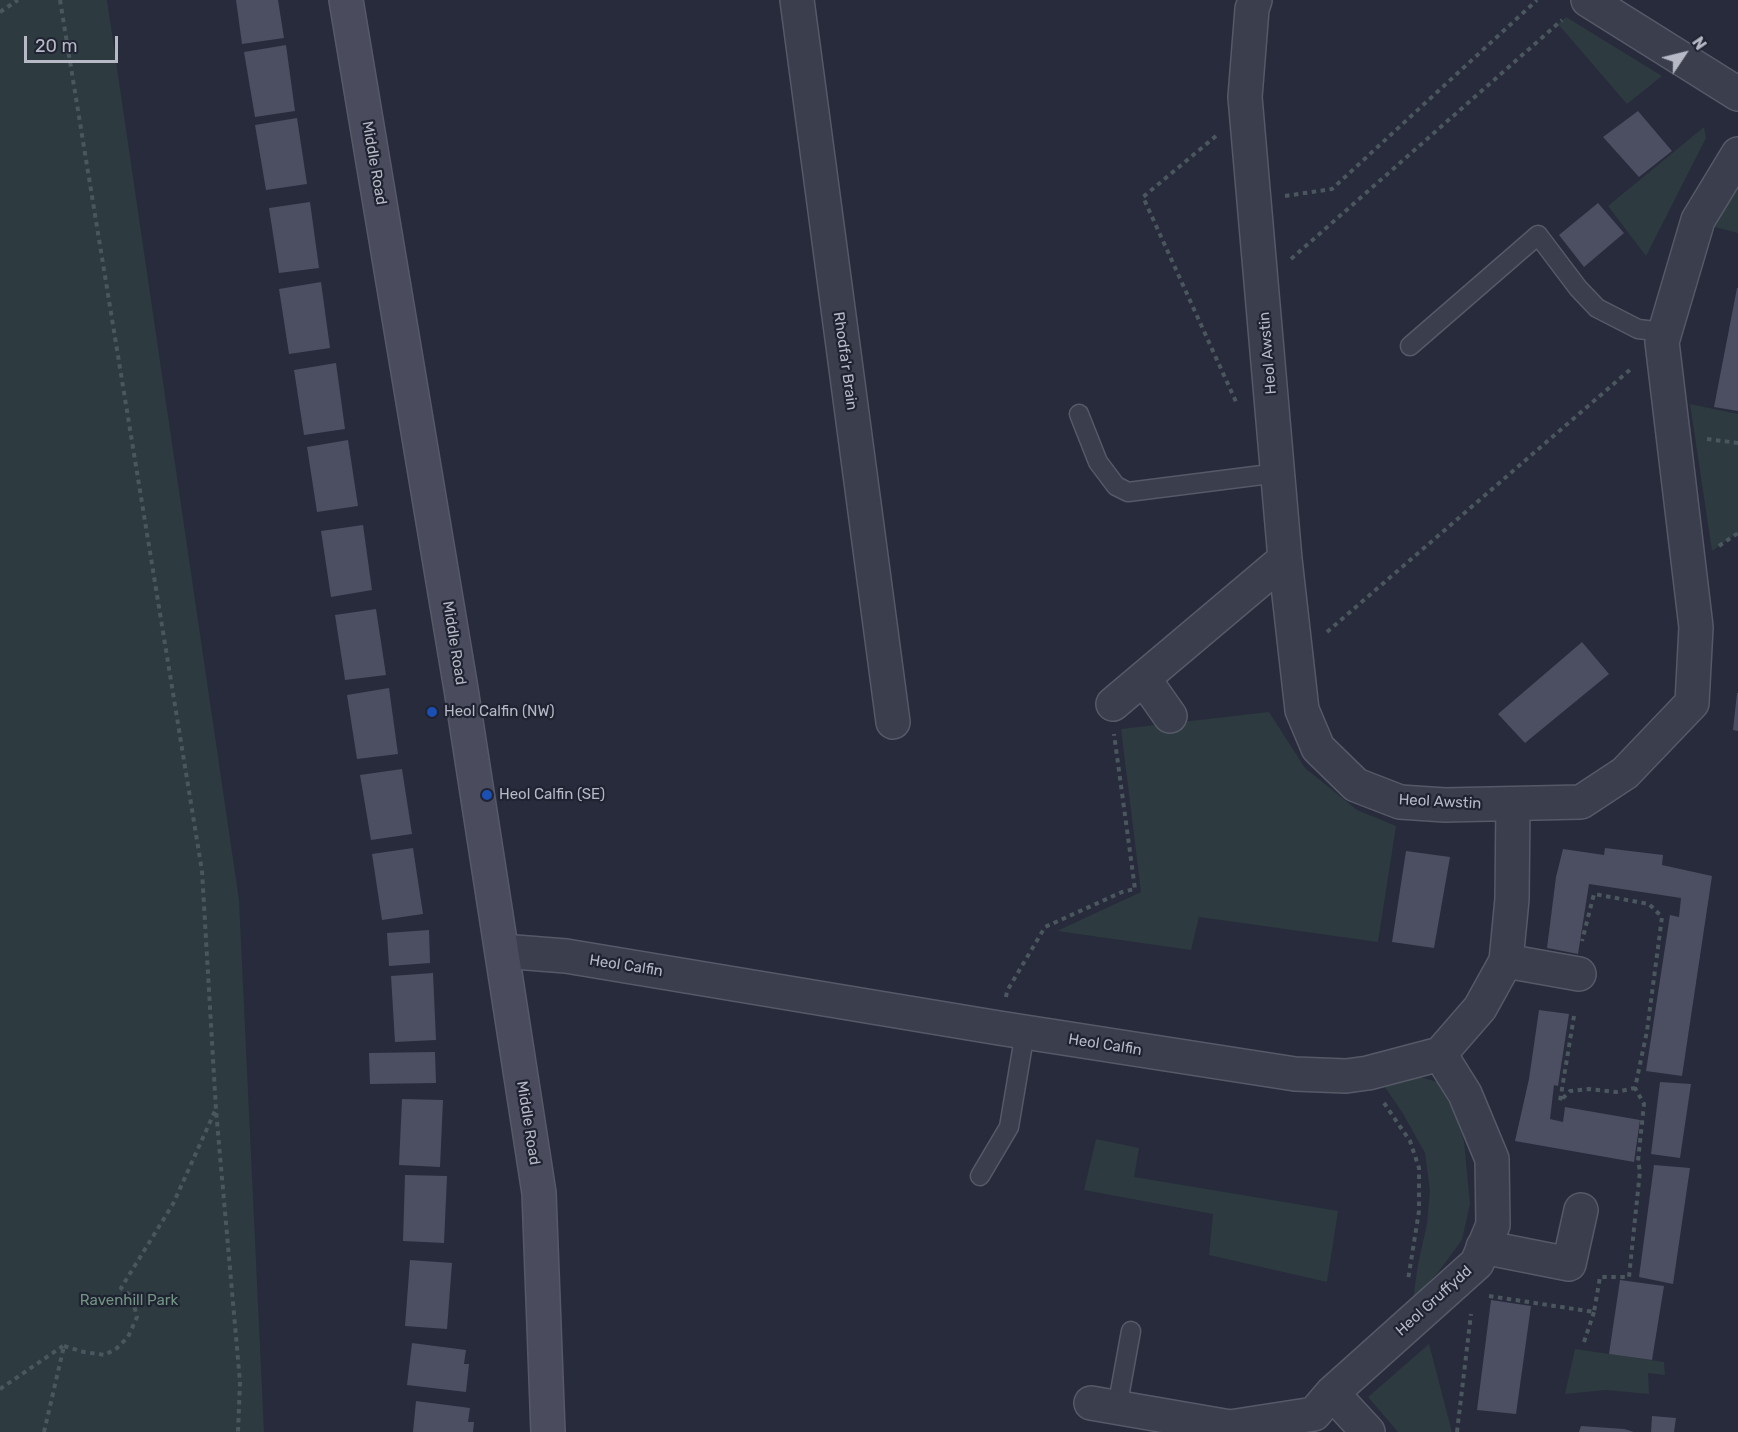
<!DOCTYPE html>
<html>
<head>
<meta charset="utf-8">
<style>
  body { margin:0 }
  #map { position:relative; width:1738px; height:1432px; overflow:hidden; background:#282b3b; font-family:Rubik,sans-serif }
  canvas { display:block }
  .north { position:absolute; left:1654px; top:24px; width:60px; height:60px; -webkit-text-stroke:4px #202331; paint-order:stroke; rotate:55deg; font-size:16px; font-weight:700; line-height:24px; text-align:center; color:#b7b9c7 }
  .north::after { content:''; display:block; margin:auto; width:21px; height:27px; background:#b7b9c7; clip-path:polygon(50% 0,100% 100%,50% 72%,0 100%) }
  .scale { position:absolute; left:24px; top:36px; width:94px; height:27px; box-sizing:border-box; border:3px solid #b7b9c7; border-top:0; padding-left:8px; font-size:18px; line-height:21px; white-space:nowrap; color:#b7b9c7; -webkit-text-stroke:4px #202331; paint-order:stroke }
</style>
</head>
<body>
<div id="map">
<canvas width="1738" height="1432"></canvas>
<div class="north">N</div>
<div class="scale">20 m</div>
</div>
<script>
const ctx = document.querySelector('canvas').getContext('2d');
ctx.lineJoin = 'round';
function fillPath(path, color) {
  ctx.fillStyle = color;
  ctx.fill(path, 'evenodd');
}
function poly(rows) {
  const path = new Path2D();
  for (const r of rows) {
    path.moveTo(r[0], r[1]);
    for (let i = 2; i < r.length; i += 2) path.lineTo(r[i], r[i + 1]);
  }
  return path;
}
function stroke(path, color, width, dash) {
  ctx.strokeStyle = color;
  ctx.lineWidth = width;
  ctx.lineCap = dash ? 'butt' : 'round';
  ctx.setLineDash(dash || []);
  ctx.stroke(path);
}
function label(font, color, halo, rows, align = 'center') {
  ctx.font = font + ' Rubik,sans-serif';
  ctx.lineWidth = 4.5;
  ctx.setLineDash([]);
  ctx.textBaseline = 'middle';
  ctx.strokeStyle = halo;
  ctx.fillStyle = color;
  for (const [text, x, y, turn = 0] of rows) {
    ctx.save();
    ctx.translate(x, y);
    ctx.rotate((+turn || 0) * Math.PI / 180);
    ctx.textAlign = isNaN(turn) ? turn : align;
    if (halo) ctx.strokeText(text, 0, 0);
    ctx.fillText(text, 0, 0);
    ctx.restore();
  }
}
fillPath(poly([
  [0,0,107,0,239,900,264,1432,0,1432],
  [1566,17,1662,76,1627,104,1558,24],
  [1704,127,1706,138,1646,256,1608,206],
  [1738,183,1738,233,1715,227],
  [1690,404,1738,414,1738,533,1712,551],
  [1269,712,1305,768,1357,810,1396,826,1378,942,1199,917,1191,950,1057,931,1141,892,1121,729],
  [1414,1075,1437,1082,1453,1110,1464,1141,1470,1204,1462,1240,1439,1271,1413,1299,1418,1264,1427,1224,1430,1191,1425,1153,1402,1112,1382,1083],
  [1096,1139,1139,1148,1134,1177,1338,1211,1327,1282,1209,1255,1213,1214,1084,1190],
  [1429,1344,1452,1432,1398,1432,1368,1397],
  [1575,1349,1664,1362,1665,1375,1648,1373,1649,1394,1606,1390,1565,1394]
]), '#2d3a40');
fillPath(poly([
  [236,0,278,0,284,38,242,44],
  [286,45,295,111,255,117,244,52],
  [1638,111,1672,151,1639,177,1603,137],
  [297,118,307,184,266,190,255,125],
  [310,202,319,268,279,273,269,208],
  [1598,203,1624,233,1584,267,1559,235],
  [321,282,330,348,289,354,279,289],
  [1737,288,1738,288,1738,411,1714,407],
  [336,363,345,429,304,435,294,370],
  [348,440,358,506,317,512,307,447],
  [363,525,372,590,331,597,321,531],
  [376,609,386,675,345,680,335,615],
  [1582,642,1609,674,1525,743,1498,714],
  [389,688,398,754,357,759,347,695],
  [1737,693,1738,693,1738,731,1733,730],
  [402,769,412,834,371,840,360,775],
  [413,848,423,914,382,920,372,854],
  [1605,848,1663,855,1662,865,1712,876,1682,1076,1646,1071,1670,915,1679,917,1681,898,1589,884,1578,954,1547,948,1556,877,1563,849,1604,855],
  [1406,851,1450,857,1434,948,1392,942],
  [429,930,430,963,389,966,387,933],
  [433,973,436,1040,395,1042,391,976],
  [1539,1010,1569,1014,1558,1086,1554,1085,1550,1119,1563,1122,1565,1107,1640,1120,1634,1162,1515,1141,1529,1079],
  [435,1052,436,1083,370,1084,369,1053],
  [1660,1082,1691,1084,1680,1158,1651,1154],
  [402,1099,443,1100,440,1167,399,1165],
  [1654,1165,1690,1168,1673,1284,1639,1277],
  [405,1175,447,1176,444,1243,403,1241],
  [410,1260,452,1263,447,1329,405,1326],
  [1620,1280,1664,1286,1652,1360,1609,1354],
  [1491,1300,1531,1306,1516,1414,1477,1410],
  [412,1343,466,1350,464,1364,469,1364,466,1392,407,1385],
  [416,1401,470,1408,468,1422,474,1422,473,1432,413,1432],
  [1652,1416,1676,1418,1674,1432,1651,1432],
  [1581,1426,1624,1429,1634,1432,1579,1432]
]), '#4c4f62');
const lane = poly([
  [1410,346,1538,235,1578,288,1597,308,1638,329,1664,332],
  [1079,414,1098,462,1116,486,1128,492,1278,473],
  [980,1176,1009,1127,1025,1032],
  [1117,1408,1131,1331]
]);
const street = poly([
  [797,0,893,722],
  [1255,0,1252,9,1245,97,1285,559,1302,710,1318,748,1356,785,1400,802,1445,805,1581,802,1625,773,1692,703,1696,627,1662,342,1698,220,1738,154],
  [1588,0,1738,94],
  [1144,679,1170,716],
  [1113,704,1285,559],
  [502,951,566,956,999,1028,1295,1074,1346,1076,1368,1073,1440,1054,1480,1008,1506,961,1512,899,1513,804],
  [1506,961,1579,974],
  [1483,1247,1569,1264,1581,1210],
  [1332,1393,1368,1432],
  [1091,1403,1230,1427,1314,1414,1332,1393,1477,1263,1493,1225,1492,1159,1465,1094,1440,1054]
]);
const secondary = poly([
  [346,0,461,689,539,1193,548,1432]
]);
stroke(lane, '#565967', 21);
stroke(street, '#565967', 36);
stroke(secondary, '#565967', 36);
stroke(poly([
  [60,0,202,871,216,1110,240,1382,238,1432],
  [0,12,18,0],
  [1216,136,1143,197,1237,404],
  [1285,196,1332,189,1537,0],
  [1291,259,1562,20],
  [1707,439,1738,443],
  [1719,546,1738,533],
  [1327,632,1632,368],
  [1006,997,1007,991,1045,927,1122,892,1135,889,1114,734],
  [1574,1016,1560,1101,1570,1091,1589,1089,1616,1092,1635,1088],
  [1384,1103,1410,1141,1419,1168,1419,1211,1408,1280],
  [1489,1296,1594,1312,1600,1277,1629,1277,1640,1171,1638,1161,1644,1104,1635,1088,1647,1031,1662,917,1649,904,1594,894,1582,941],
  [1584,1342,1594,1312],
  [64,1346,84,1352,105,1355,117,1348,128,1337,137,1317,132,1297,121,1288,173,1204,215,1111],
  [0,1389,63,1346],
  [44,1432,64,1346],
  [1457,1432,1471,1314]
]), '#4b575e', 4, [4.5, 4.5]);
stroke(lane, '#3b3e4c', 18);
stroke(street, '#3b3e4c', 33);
stroke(secondary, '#4a4c5e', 33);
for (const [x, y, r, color] of [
  [432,712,6,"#1a4fb4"],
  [487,795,6,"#1a4fb4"]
]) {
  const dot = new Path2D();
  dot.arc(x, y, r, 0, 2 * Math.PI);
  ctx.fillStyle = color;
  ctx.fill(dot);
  stroke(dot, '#202331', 2);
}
label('15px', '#b7b9c7', '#202331', [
  ["Middle Road",374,163,80],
  ["Heol Awstin",1268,353,-95],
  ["Rhodfa'r Brain",845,361,82],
  ["Middle Road",454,643,81],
  ["Heol Awstin",1440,802,3],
  ["Heol Calfin",626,966,9],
  ["Heol Calfin",1105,1045,9],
  ["Middle Road",528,1123,81],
  ["Heol Gruffydd",1434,1301,-42]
]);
label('15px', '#b7b9c7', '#202331', [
  ["Heol Calfin (NW)",444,712],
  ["Heol Calfin (SE)",499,795]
], 'left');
label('15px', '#719582', '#202331', [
  ["Ravenhill Park",129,1301]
]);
</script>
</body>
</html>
